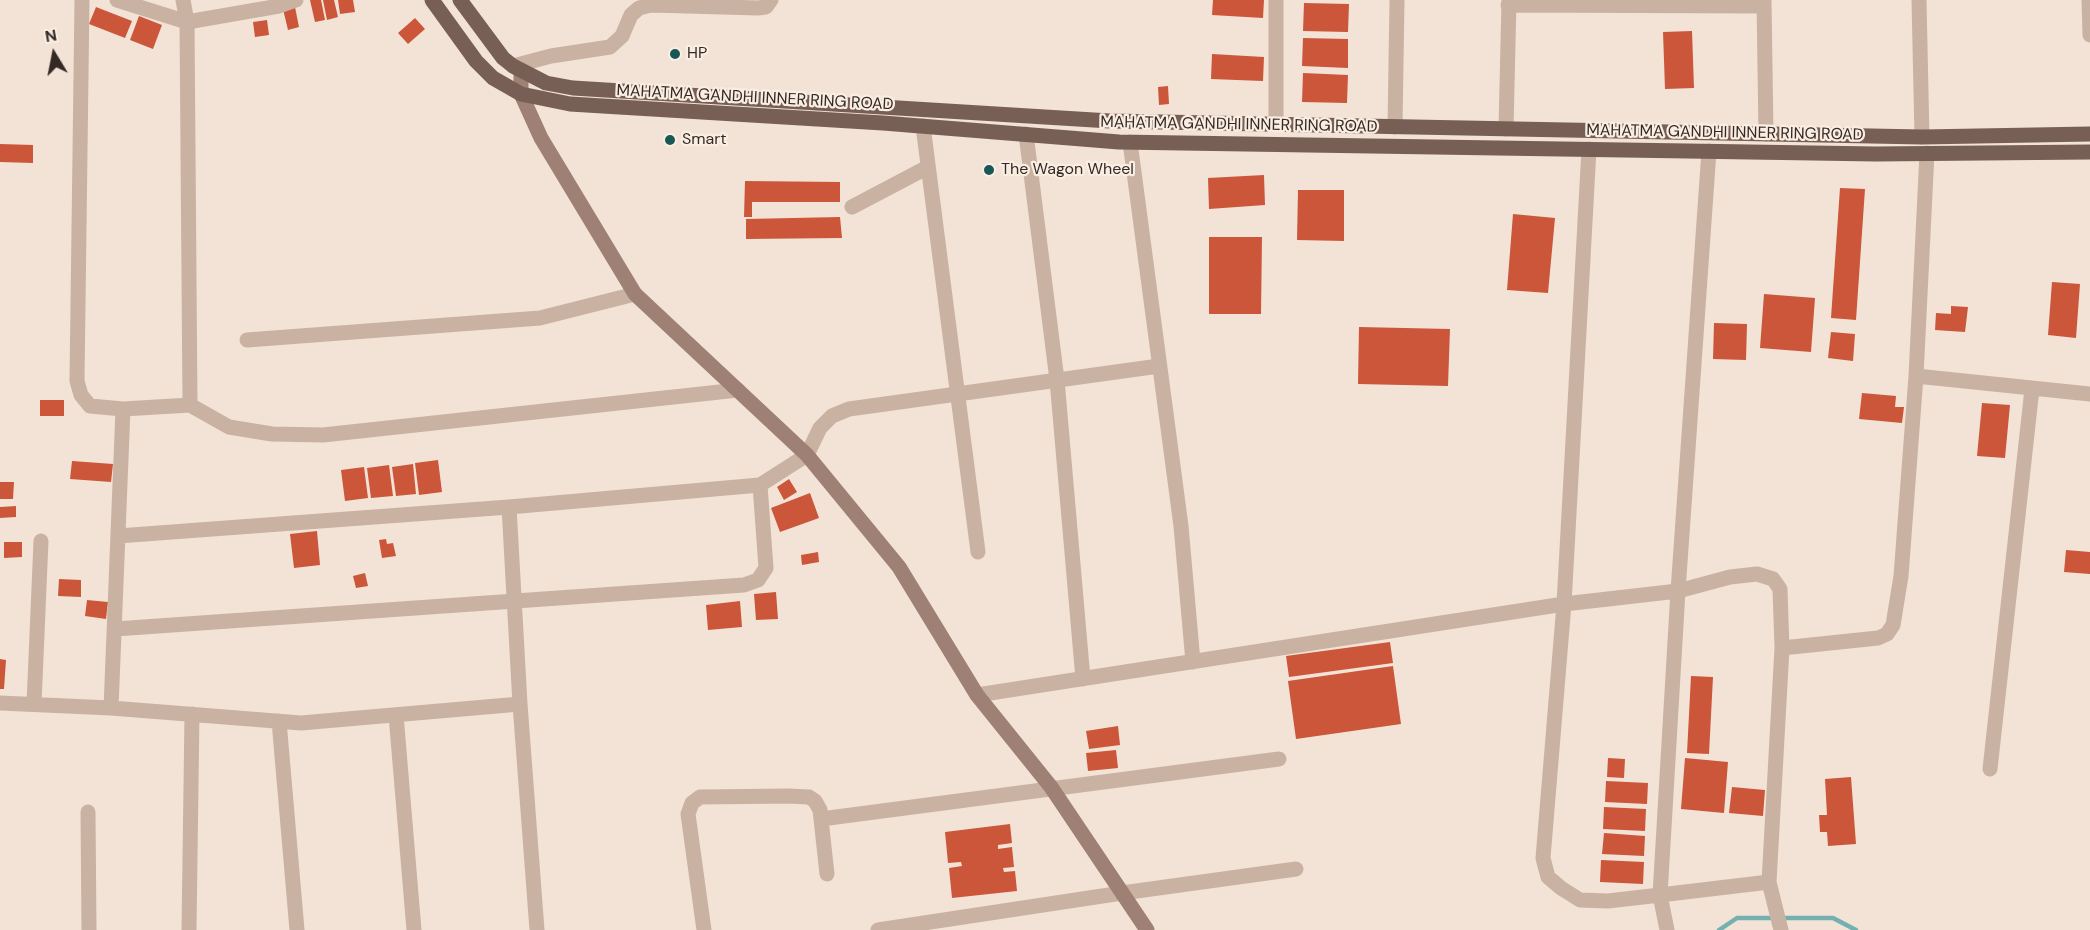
<!DOCTYPE html>
<html>
<head>
<meta charset="utf-8">
<style>
  body { margin:0 }
  #map { position:relative; width:2090px; height:930px; overflow:hidden; background:#f2e3d6; font-family:"DM Sans",sans-serif }
  canvas { display:block }
  .north { position:absolute; left:24px; top:24px; width:60px; height:60px; -webkit-text-stroke:4px #faeee3; paint-order:stroke; rotate:350deg; font-size:16px; font-weight:700; line-height:24px; text-align:center; color:#342925 }
  .north::after { content:''; display:block; margin:auto; width:21px; height:27px; background:#342925; clip-path:polygon(50% 0,100% 100%,50% 72%,0 100%) }
</style>
</head>
<body>
<div id="map">
<canvas width="2090" height="930"></canvas>
<div class="north">N</div>
</div>
<script>
const ctx = document.querySelector('canvas').getContext('2d');
ctx.lineJoin = 'round';
function poly(rows) {
  const path = new Path2D();
  for (const r of rows) {
    path.moveTo(r[0], r[1]);
    for (let i = 2; i < r.length; i += 2) path.lineTo(r[i], r[i + 1]);
  }
  return path;
}
function stroke(path, color, width, dash) {
  ctx.strokeStyle = color;
  ctx.lineWidth = width;
  ctx.lineCap = dash ? 'butt' : 'round';
  ctx.setLineDash(dash || []);
  ctx.stroke(path);
}
function fillPath(path, color) {
  ctx.fillStyle = color;
  ctx.fill(path, 'evenodd');
}
function label(font, color, halo, rows, align = 'center') {
  ctx.font = font + ' "DM Sans",sans-serif';
  ctx.lineWidth = 4.5;
  ctx.setLineDash([]);
  ctx.textBaseline = 'middle';
  ctx.strokeStyle = halo;
  ctx.fillStyle = color;
  for (const [text, x, y, turn = 0] of rows) {
    ctx.save();
    ctx.translate(x, y);
    ctx.rotate((+turn || 0) * Math.PI / 180);
    ctx.textAlign = isNaN(turn) ? turn : align;
    if (halo) ctx.strokeText(text, 0, 0);
    ctx.fillText(text, 0, 0);
    ctx.restore();
  }
}
stroke(poly([
  [1719,930,1737,918,1833,918,1856,930]
]), '#74b0af', 4.5);
fillPath(poly([
  [310,0,321,0,325,20,315,22],
  [323,0,334,0,338,17,327,20],
  [338,0,353,0,355,12,340,14],
  [1213,0,1264,0,1263,18,1212,15],
  [1304,3,1349,4,1348,32,1303,31],
  [96,7,132,21,125,38,89,24],
  [295,7,299,27,288,30,283,9],
  [139,16,162,25,153,49,130,40],
  [415,18,425,29,408,44,398,33],
  [267,20,269,35,255,37,253,22],
  [1692,31,1694,88,1665,89,1663,32],
  [1303,38,1348,39,1348,68,1302,66],
  [1212,54,1264,57,1263,81,1211,79],
  [1303,73,1348,75,1347,103,1302,102],
  [1168,86,1169,104,1159,105,1158,87],
  [0,144,33,145,33,163,0,162],
  [1264,175,1265,205,1209,209,1208,178],
  [745,181,840,182,840,202,752,202,752,217,744,217],
  [1840,188,1865,189,1856,320,1831,318],
  [1298,190,1344,190,1344,241,1297,240],
  [1513,214,1555,218,1548,293,1507,290],
  [840,217,842,238,746,239,746,219],
  [1209,237,1262,237,1261,314,1209,314],
  [2052,282,2080,284,2076,338,2048,335],
  [1764,294,1815,298,1811,352,1760,348],
  [1951,306,1968,307,1965,332,1935,330,1936,313,1951,314],
  [1714,323,1747,324,1746,360,1713,359],
  [1359,327,1450,329,1448,386,1358,384],
  [1831,332,1855,334,1853,361,1828,358],
  [1862,393,1896,396,1895,407,1904,407,1902,423,1859,419],
  [40,400,64,400,64,416,40,416],
  [1982,403,2010,405,2005,458,1977,456],
  [438,460,442,492,419,495,415,463],
  [72,461,113,464,111,482,70,479],
  [413,464,416,494,396,496,392,467],
  [389,465,393,496,371,498,367,468],
  [364,467,368,498,345,501,341,470],
  [789,479,797,492,784,500,777,487],
  [0,482,14,482,13,499,0,499],
  [810,493,819,518,780,532,771,508],
  [16,506,16,517,0,518,0,507],
  [317,531,320,565,294,568,290,534],
  [386,539,387,544,393,543,396,556,382,558,379,540],
  [4,542,22,542,22,557,4,558],
  [2066,550,2090,552,2090,574,2064,572],
  [818,552,819,562,802,565,801,555],
  [365,573,368,586,356,588,353,576],
  [59,579,81,580,81,597,58,596],
  [776,592,778,619,756,620,754,594],
  [87,600,108,602,106,619,85,616],
  [740,601,742,627,708,630,706,605],
  [1390,642,1393,663,1289,677,1286,656],
  [0,659,6,660,4,689,0,689],
  [1393,666,1401,724,1296,739,1288,681],
  [1691,676,1713,677,1709,754,1687,753],
  [1118,726,1120,745,1089,749,1086,731],
  [1116,750,1118,768,1088,771,1086,753],
  [1608,758,1625,759,1624,778,1607,777],
  [1685,758,1728,762,1724,813,1681,809],
  [1851,777,1856,844,1828,846,1827,832,1820,832,1819,815,1827,815,1825,779],
  [1606,781,1648,783,1647,804,1605,802],
  [1732,787,1765,790,1763,816,1729,813],
  [1604,807,1646,809,1645,831,1603,829],
  [1010,824,1012,843,998,845,998,849,1012,847,1014,867,1003,868,1004,872,1015,871,1017,891,952,898,949,868,962,866,961,862,948,863,945,832],
  [1604,833,1645,836,1644,856,1602,854],
  [1601,860,1644,862,1643,884,1600,882]
]), '#cc563a');
stroke(poly([
  [82,0,77,381,81,395,90,406,123,409,190,405,187,22,183,0],
  [117,0,187,22,279,6,296,0],
  [1764,0,1766,134],
  [1919,0,1922,137],
  [2089,0,2090,35],
  [1508,5,1764,6],
  [513,66,551,56,610,47,622,36,631,15,639,8,651,5,758,8,766,7,771,0],
  [1276,124,1276,0],
  [923,126,978,552],
  [1395,127,1397,0],
  [1506,129,1509,0],
  [1026,134,1057,380,1083,679],
  [1130,142,1181,526,1193,662],
  [1589,149,1564,604,1543,858,1548,877,1561,888,1580,900,1608,901,1660,895,1667,930],
  [1927,153,1916,376,2090,394],
  [852,207,928,167],
  [247,340,540,318,635,294],
  [190,405,229,427,272,434,323,435,738,390],
  [509,507,520,704,537,930],
  [118,536,509,507,760,485,807,455,820,428,832,416,849,409,1159,366],
  [115,629,744,585,758,580,766,568,760,485],
  [1782,648,1878,638,1887,634,1893,625,1901,576,1916,376],
  [977,695,1564,604,1678,591,1709,151],
  [0,703,111,708,301,723,520,704],
  [34,704,41,541],
  [111,708,123,409],
  [396,715,414,930],
  [279,721,297,930],
  [1990,769,2032,389],
  [88,812,89,930],
  [821,819,1279,759],
  [1769,882,1782,648,1780,589,1773,579,1757,574,1730,577,1678,591,1660,895,1769,882,1781,930],
  [189,930,192,714],
  [704,930,688,814,692,803,700,797,788,796,809,797,815,801,820,810,827,874],
  [878,930,1122,893,1296,869]
]), '#cab2a2', 15);
stroke(poly([
  [521,72,521,94,541,138,635,294,807,455,899,567,977,695,1051,787,1147,930]
]), '#9e8174', 15);
stroke(poly([
  [432,0,476,61,493,78,521,94,570,104,883,123,1119,142,1876,154,2090,152],
  [460,0,503,58,513,66,546,83,573,88,1110,121,1922,137,2090,134]
]), '#775f55', 15);
for (const [x, y, r, color] of [
  [675,54,6,"#195757"],
  [670,140,6,"#195757"],
  [989,170,6,"#195757"]
]) {
  const dot = new Path2D();
  dot.arc(x, y, r, 0, 2 * Math.PI);
  ctx.fillStyle = color;
  ctx.fill(dot);
  stroke(dot, '#faeee3', 2);
}
label('16px', '#342925', '#faeee3', [
  ["HP",687,54],
  ["Smart",682,140],
  ["The Wagon Wheel",1001,170]
], 'left');
label('16px', '#342925', '#faeee3', [
  ["MAHATMA GANDHI INNER RING ROAD",755,98,3],
  ["MAHATMA GANDHI INNER RING ROAD",1239,125,1],
  ["MAHATMA GANDHI INNER RING ROAD",1725,133,1]
]);
</script>
</body>
</html>
